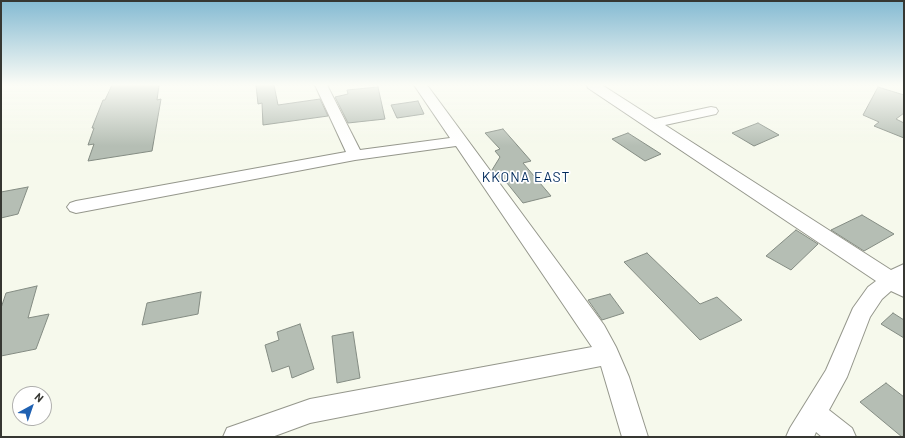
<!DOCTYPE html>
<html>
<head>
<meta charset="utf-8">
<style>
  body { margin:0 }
  #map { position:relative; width:905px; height:438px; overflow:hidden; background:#f6f9ec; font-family:Barlow,sans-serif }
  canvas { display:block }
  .frame { position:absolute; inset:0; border:2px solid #363732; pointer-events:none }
  .north { position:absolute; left:12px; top:386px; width:40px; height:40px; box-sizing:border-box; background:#fff; border:1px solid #afafad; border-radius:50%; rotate:40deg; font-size:11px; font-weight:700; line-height:16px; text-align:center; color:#363732 }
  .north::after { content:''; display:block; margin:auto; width:14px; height:18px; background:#1f61b2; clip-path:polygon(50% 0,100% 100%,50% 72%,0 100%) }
</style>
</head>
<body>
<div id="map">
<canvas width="905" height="438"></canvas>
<div class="frame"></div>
<div class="north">N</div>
</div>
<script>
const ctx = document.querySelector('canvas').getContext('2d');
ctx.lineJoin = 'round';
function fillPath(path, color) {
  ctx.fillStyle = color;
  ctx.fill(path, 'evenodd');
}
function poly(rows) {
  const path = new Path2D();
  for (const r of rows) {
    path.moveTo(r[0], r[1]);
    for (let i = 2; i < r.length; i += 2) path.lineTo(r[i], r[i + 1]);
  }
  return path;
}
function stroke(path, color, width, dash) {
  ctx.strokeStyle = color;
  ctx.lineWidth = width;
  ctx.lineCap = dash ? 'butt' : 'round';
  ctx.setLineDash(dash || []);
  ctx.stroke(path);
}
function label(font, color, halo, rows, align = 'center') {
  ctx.font = font + ' Barlow,sans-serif';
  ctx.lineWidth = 3.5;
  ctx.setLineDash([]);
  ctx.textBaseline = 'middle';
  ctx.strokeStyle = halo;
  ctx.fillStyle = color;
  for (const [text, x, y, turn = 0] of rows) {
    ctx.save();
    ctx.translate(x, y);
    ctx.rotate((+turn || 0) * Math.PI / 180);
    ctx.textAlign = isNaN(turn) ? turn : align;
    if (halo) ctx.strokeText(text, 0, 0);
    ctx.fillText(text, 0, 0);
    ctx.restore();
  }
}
const building = poly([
  [112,85,159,85,157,100,161,99,152,151,88,161,94,144,88,145,94,128,92,128,103,100,105,100,112,85],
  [256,85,274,85,278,105,320,99,328,116,263,125,262,103,258,104,256,85],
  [378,87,385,119,348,123,335,97,348,94,347,90,378,87],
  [878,87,904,95,904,113,896,119,904,123,904,138,874,126,879,122,863,115,878,87],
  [418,101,424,114,397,118,391,105,418,101],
  [758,123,779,135,754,146,732,133,758,123],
  [503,129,531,161,523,163,551,196,523,203,507,183,500,181,492,170,500,157,495,151,500,149,485,133,503,129],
  [628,133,661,154,645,161,612,139,628,133],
  [28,187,18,214,1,218,1,192,28,187],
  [862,215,894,234,864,251,831,230,862,215],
  [796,230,818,244,791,270,766,256,796,230],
  [647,253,700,304,717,297,742,320,700,340,624,262,647,253],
  [37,286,28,318,49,314,36,349,1,356,1,308,6,293,37,286],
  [201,292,198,314,142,325,147,303,201,292],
  [610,294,624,313,602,320,588,300,610,294],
  [893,313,904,320,904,338,881,324,893,313],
  [300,324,314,369,292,378,289,366,272,372,265,345,279,340,277,332,300,324],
  [353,332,360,378,337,383,332,336,353,332],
  [886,383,904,397,904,437,902,437,860,402,886,383]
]);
fillPath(building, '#b5beb4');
stroke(building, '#848c83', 1);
const minor = poly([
  [315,85,327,85,360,150,450,138,414,85,427,85,604,325,616,347,629,377,648,437,622,437,601,366,310,423,272,437,223,437,227,428,310,399,592,347,456,146,355,160,76,213,70,211,67,207,70,203,76,201,346,152,315,85],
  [587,85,602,85,655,119,711,107,716,108,718,111,716,114,665,125,891,270,904,264,904,297,891,291,882,299,870,317,847,377,829,410,852,428,856,437,822,437,816,432,814,437,786,437,790,428,826,370,853,308,868,287,876,281,588,88,587,85]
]);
stroke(minor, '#95978c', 2);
fillPath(minor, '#fff');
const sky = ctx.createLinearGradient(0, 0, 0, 146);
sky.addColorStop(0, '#84bad2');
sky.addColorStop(0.58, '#fbfcf6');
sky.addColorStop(1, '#fbfcf600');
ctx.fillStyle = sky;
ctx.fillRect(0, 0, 905, 146);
ctx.letterSpacing = '1px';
label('14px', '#002a5c', '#fff', [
  ["KKONA EAST",526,177]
]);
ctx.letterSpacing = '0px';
</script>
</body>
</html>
